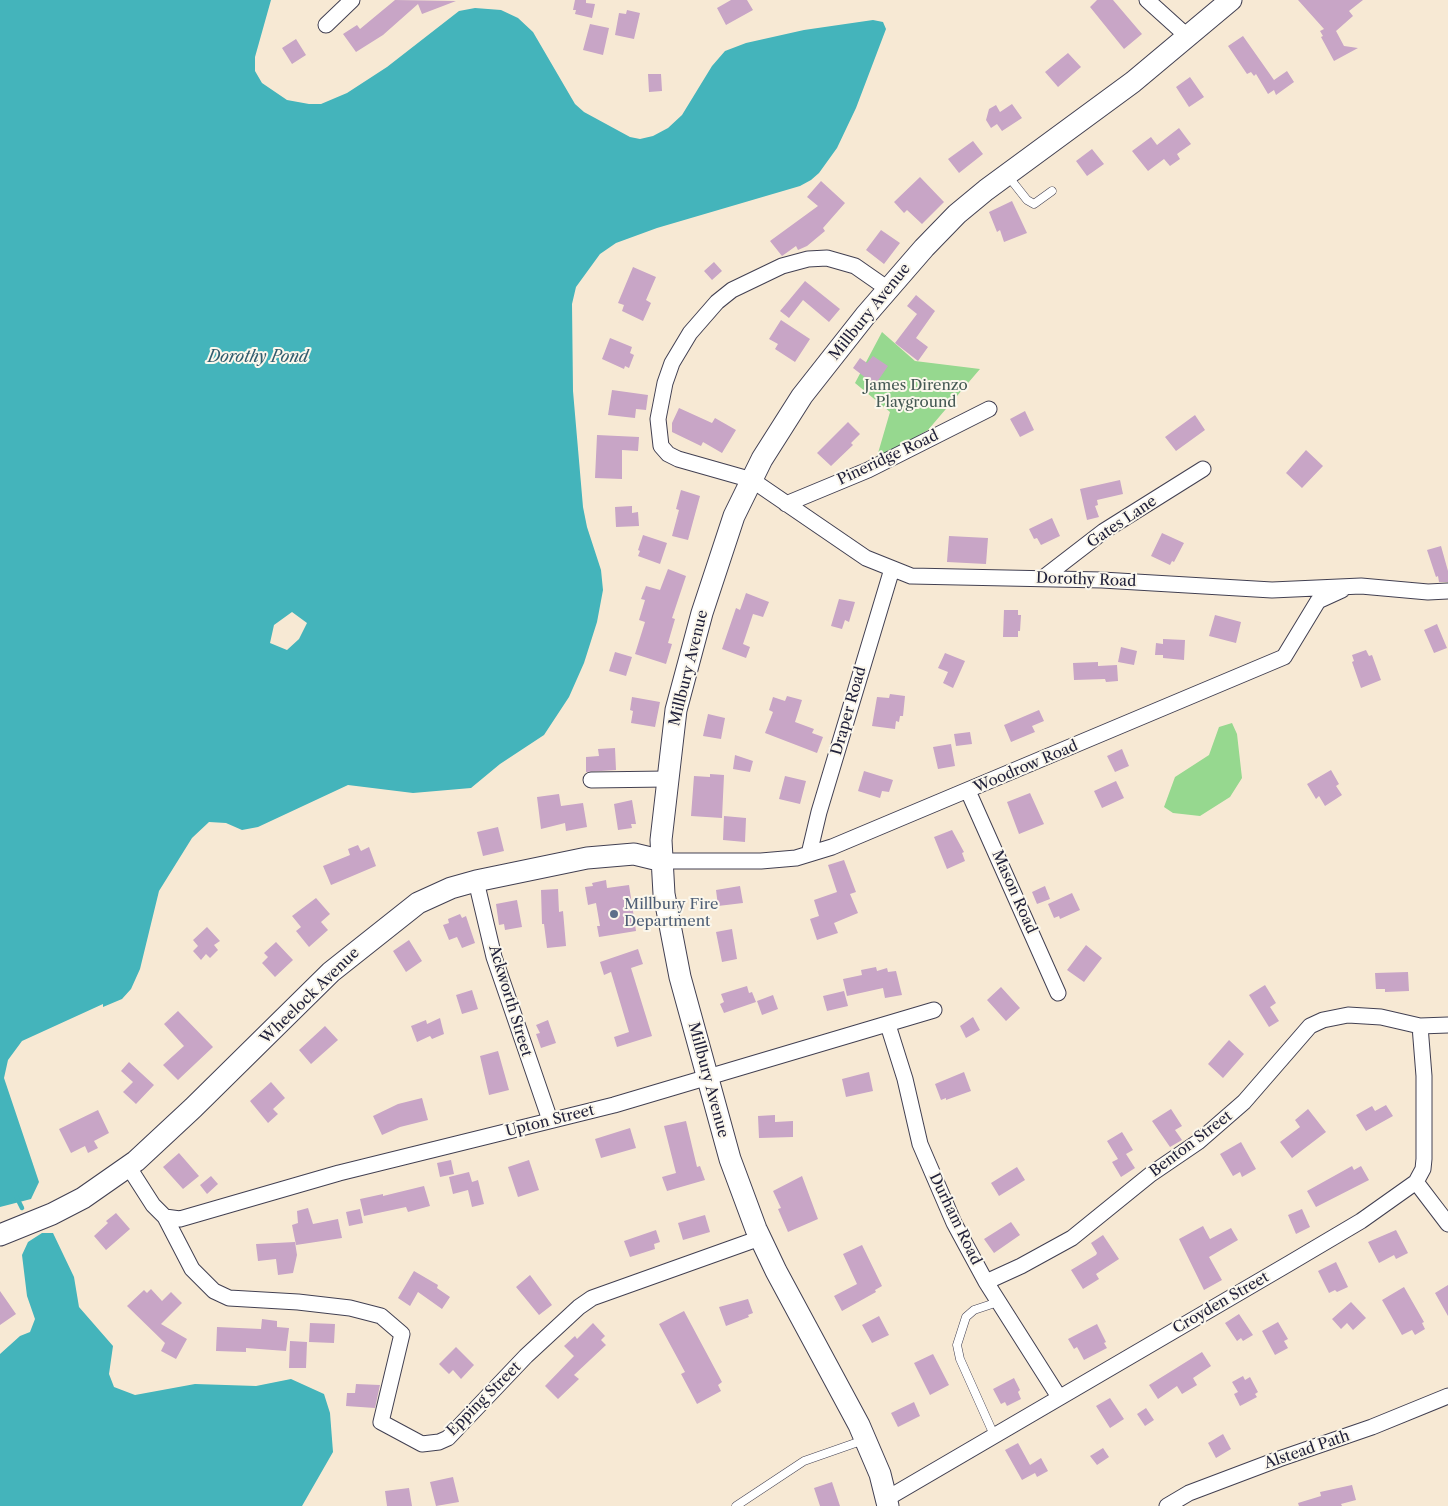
<!DOCTYPE html>
<html>
<head>
<meta charset="utf-8">
<style>
  body { margin:0 }
  canvas { display:block; background:#f7e9d4 }
</style>
</head>
<body>
<canvas width="1448" height="1506"></canvas>
<script>
const ctx = document.querySelector('canvas').getContext('2d');
ctx.lineJoin = 'round';
function fillPath(path, color) {
  ctx.fillStyle = color;
  ctx.fill(path, 'evenodd');
}
function poly(rows) {
  const path = new Path2D();
  for (const r of rows) {
    path.moveTo(r[0], r[1]);
    for (let i = 2; i < r.length; i += 2) path.lineTo(r[i], r[i + 1]);
  }
  return path;
}
function stroke(path, color, width, dash) {
  ctx.strokeStyle = color;
  ctx.lineWidth = width;
  ctx.lineCap = dash ? 'butt' : 'round';
  ctx.setLineDash(dash || []);
  ctx.stroke(path);
}
function label(font, color, halo, rows, align = 'center') {
  ctx.font = font + ' "Libre Caslon Text",serif';
  ctx.lineWidth = 4;
  ctx.setLineDash([]);
  ctx.textBaseline = 'middle';
  ctx.strokeStyle = halo;
  ctx.fillStyle = color;
  for (const [text, x, y, turn = 0] of rows) {
    ctx.save();
    ctx.translate(x, y);
    ctx.rotate((+turn || 0) * Math.PI / 180);
    ctx.textAlign = isNaN(turn) ? turn : align;
    if (halo) ctx.strokeText(text, 0, 0);
    ctx.fillText(text, 0, 0);
    ctx.restore();
  }
}
fillPath(poly([
  [882,332,915,361,980,369,928,430,876,460,890,412,855,383],
  [1232,723,1237,734,1242,778,1230,797,1200,816,1173,813,1164,807,1175,777,1209,755,1219,727]
]), '#96d88f');
fillPath(poly([
  [0,0,271,0,255,57,255,71,262,83,287,100,309,104,321,104,347,93,387,67,459,11,475,8,501,10,518,18,533,32,575,104,584,112,630,137,640,139,653,136,668,128,682,115,712,66,725,51,746,43,804,30,873,20,883,22,886,29,856,108,837,148,819,173,811,180,800,186,657,228,616,243,600,254,576,287,572,304,573,391,583,507,587,527,601,570,603,590,597,622,584,663,569,697,544,735,500,764,471,788,413,793,348,785,258,827,242,830,226,823,209,822,192,838,159,891,140,969,131,989,122,999,103,1007,103,1004,22,1041,8,1060,4,1078,39,1182,31,1199,0,1207],
  [292,612,307,623,299,639,287,650,270,643,274,625],
  [42,1233,53,1233,74,1277,79,1307,113,1346,109,1374,114,1387,135,1395,195,1384,256,1386,291,1379,324,1394,330,1413,333,1452,302,1506,0,1506,0,1354,20,1336,30,1332,35,1319,27,1296,22,1255,28,1242]
]), '#44b4bb');
stroke(poly([
  [17,1198,22,1208]
]), '#44b4bb', 4.5);
fillPath(poly([
  [395,0,456,1,422,14,418,4,383,35,356,52,343,34,357,25,360,29],
  [575,0,586,0,586,3,595,4,592,18,575,14,576,10,573,10],
  [731,0,747,0,753,10,726,25,717,8],
  [1097,0,1113,0,1142,34,1124,49,1090,7],
  [1298,0,1363,0,1349,11,1353,16,1336,31,1344,46,1358,48,1334,61,1321,37,1323,36,1320,31,1324,29],
  [627,10,640,13,634,39,615,35,619,13,626,14],
  [590,24,609,28,603,55,583,50],
  [1243,36,1274,80,1287,71,1294,82,1276,95,1274,90,1268,94,1256,74,1254,76,1251,72,1247,74,1228,46],
  [296,39,306,55,292,64,282,48],
  [1068,53,1081,67,1058,87,1045,72],
  [648,74,661,74,662,91,649,92],
  [1190,77,1204,97,1189,107,1176,87],
  [1012,104,1022,118,1002,131,997,124,991,128,986,120,989,109,996,105,1000,112],
  [1179,128,1191,144,1177,154,1180,159,1170,166,1164,159,1148,171,1132,151,1151,137,1157,145],
  [973,141,983,154,959,173,948,159],
  [1092,149,1104,164,1087,176,1076,161],
  [920,177,944,202,922,224,907,210,904,213,894,202],
  [821,181,845,203,823,228,825,231,807,246,798,250,796,246,782,256,770,241,818,206,807,197],
  [1012,201,1027,233,1004,242,1000,230,997,232,989,212],
  [881,230,900,243,884,264,866,250],
  [714,262,722,271,712,280,704,271],
  [633,267,656,277,646,300,651,303,643,321,622,311,624,305,618,303],
  [805,281,840,309,829,322,803,300,789,318,780,311],
  [916,295,935,311,916,338,928,347,918,361,895,343,917,314,907,306],
  [781,320,810,339,795,362,775,349,778,344,769,339],
  [610,338,632,347,630,353,634,355,629,368,625,366,624,369,602,359],
  [873,356,888,366,875,385,853,368,860,358,867,363],
  [612,390,648,395,646,410,636,409,635,418,608,415],
  [679,408,712,423,715,418,736,430,722,453,703,442,701,446,672,432,672,423],
  [1025,411,1034,430,1020,437,1010,419],
  [1195,415,1205,430,1176,451,1165,437],
  [848,422,860,434,851,443,853,445,831,466,817,453],
  [597,435,639,437,638,451,622,450,622,479,595,478],
  [1306,450,1323,466,1302,488,1286,473],
  [1120,480,1123,494,1097,500,1098,505,1095,506,1099,517,1087,520,1080,489],
  [681,490,700,496,688,540,672,536,679,510,676,509],
  [632,506,632,513,638,512,639,526,616,527,615,507],
  [1052,518,1060,536,1041,545,1037,538,1034,539,1029,529],
  [1162,533,1184,543,1174,562,1172,561,1170,565,1151,556],
  [643,535,667,543,660,564,638,556,640,551,638,550],
  [949,536,988,538,986,564,947,562],
  [1441,546,1448,571,1448,582,1439,582,1438,576,1436,577,1427,550],
  [668,569,686,576,672,618,675,619,668,643,672,644,666,664,635,654,645,622,639,620,645,600,641,599,646,586,660,590],
  [746,593,769,602,763,617,753,614,743,644,750,647,746,658,722,649,736,608,740,610],
  [839,599,855,602,849,622,845,620,842,629,831,626],
  [1004,610,1018,610,1018,615,1021,615,1020,631,1018,631,1018,637,1003,637],
  [1215,615,1241,622,1236,643,1209,636],
  [1437,624,1447,648,1434,653,1424,630],
  [1163,639,1185,640,1184,660,1163,658,1163,655,1155,655,1156,643,1163,644],
  [1121,647,1137,651,1134,665,1118,662],
  [1366,650,1369,656,1372,655,1381,680,1361,688,1352,662,1354,661,1352,655],
  [615,652,632,657,626,676,609,671],
  [945,653,965,661,953,688,943,683,948,672,938,668],
  [1098,662,1098,666,1117,665,1118,681,1106,682,1105,679,1074,680,1073,663],
  [890,694,905,696,903,716,900,716,899,722,896,721,895,729,872,726,877,697,889,698],
  [787,696,802,700,795,722,814,729,812,733,823,737,817,753,765,733,773,712,769,710,773,697,785,701],
  [632,697,660,702,655,727,631,723,633,711,630,710],
  [1039,710,1044,721,1032,726,1035,732,1011,742,1004,725],
  [708,714,725,718,721,739,703,736],
  [970,732,972,744,956,746,954,734],
  [951,744,955,766,938,769,933,747],
  [615,748,616,770,586,772,586,757,599,756,598,749],
  [1122,749,1129,766,1115,772,1107,756],
  [735,755,753,761,750,772,733,769],
  [1331,770,1339,784,1336,786,1342,795,1325,806,1319,796,1316,799,1307,784],
  [864,771,893,780,889,792,882,791,880,798,858,791],
  [710,774,724,775,722,818,691,816,694,776,710,777],
  [785,776,806,781,800,804,779,799],
  [1116,781,1124,798,1102,808,1094,791],
  [1030,793,1044,824,1019,834,1007,802],
  [559,794,561,806,583,803,587,827,566,831,565,823,541,829,537,797],
  [632,800,636,824,631,824,632,828,618,830,614,804],
  [724,816,746,818,745,842,723,840],
  [498,827,504,851,483,856,477,832],
  [952,830,964,852,962,853,965,861,947,869,934,837],
  [358,845,361,851,369,847,376,866,331,885,323,866,350,855,348,849],
  [844,860,856,892,850,894,858,913,834,923,838,933,817,940,810,919,819,916,814,900,837,892,828,865],
  [606,880,607,888,629,885,636,931,599,937,597,926,600,926,596,903,588,905,585,887,593,886,592,883],
  [740,886,743,903,718,906,716,890],
  [1045,886,1050,899,1037,904,1032,892],
  [558,889,559,912,563,911,566,946,547,948,544,924,542,924,541,890],
  [1072,893,1080,910,1060,919,1059,916,1054,918,1048,904],
  [316,898,330,914,321,922,328,930,309,947,296,931,301,927,292,916],
  [517,900,522,927,505,930,504,924,499,925,496,904],
  [460,914,462,918,466,916,475,943,462,948,457,937,449,940,443,925,449,923,448,919],
  [207,927,220,941,214,945,218,950,210,958,206,954,201,960,193,951,198,946,193,940],
  [732,929,737,959,722,962,716,932],
  [409,940,422,961,406,972,393,951],
  [276,942,293,960,275,977,262,963,268,957,264,953],
  [1086,945,1102,958,1084,982,1067,970],
  [638,949,643,964,631,968,652,1036,617,1047,614,1037,629,1032,611,972,604,975,600,962],
  [876,967,877,971,887,968,888,972,896,971,902,995,885,998,883,988,847,996,843,979,862,975,861,970],
  [1408,972,1409,991,1385,992,1385,989,1376,989,1375,973],
  [1265,985,1276,1003,1270,1007,1279,1021,1269,1027,1249,995],
  [747,986,749,993,752,992,756,1002,724,1013,720,1004,724,1002,721,994],
  [1001,987,1020,1008,1006,1021,987,1000],
  [472,990,478,1009,462,1014,456,995],
  [844,991,848,1006,827,1011,823,996],
  [773,995,778,1009,762,1015,757,1001],
  [178,1011,213,1047,178,1080,163,1065,184,1046,164,1024],
  [973,1017,980,1030,966,1038,960,1026],
  [440,1018,444,1034,432,1039,430,1036,417,1042,411,1026,426,1020,427,1024],
  [548,1020,556,1043,541,1048,536,1034,540,1033,536,1025],
  [325,1026,338,1040,311,1064,299,1050],
  [1229,1040,1244,1054,1223,1078,1208,1064],
  [498,1051,509,1090,489,1095,480,1056],
  [129,1062,154,1085,136,1104,123,1092,133,1082,121,1071],
  [869,1072,873,1091,846,1097,842,1079],
  [964,1072,971,1091,946,1100,946,1098,941,1100,935,1084],
  [271,1082,285,1098,273,1109,278,1114,268,1123,250,1101],
  [422,1098,428,1120,400,1127,382,1135,373,1116,398,1104],
  [1386,1105,1393,1116,1366,1131,1356,1115,1372,1106,1375,1111],
  [1171,1109,1182,1126,1175,1130,1182,1140,1170,1147,1152,1121],
  [1308,1109,1326,1132,1292,1158,1280,1142,1300,1127,1295,1120],
  [98,1110,109,1133,94,1141,98,1148,88,1153,85,1146,71,1153,59,1129],
  [775,1115,775,1122,793,1121,793,1137,759,1138,758,1116],
  [686,1121,697,1167,700,1166,705,1180,667,1191,662,1177,676,1173,664,1126],
  [630,1128,636,1148,601,1158,595,1139],
  [1122,1132,1133,1150,1126,1154,1135,1168,1121,1177,1112,1162,1118,1159,1107,1141],
  [1241,1142,1256,1169,1242,1177,1240,1172,1233,1176,1220,1154],
  [179,1153,199,1176,183,1189,163,1167],
  [451,1160,454,1174,440,1177,437,1163],
  [529,1160,539,1190,518,1197,508,1167],
  [1352,1166,1354,1170,1361,1166,1369,1180,1316,1207,1307,1191],
  [1017,1167,1025,1180,999,1196,991,1183],
  [469,1172,472,1182,478,1180,484,1204,472,1207,468,1190,453,1194,449,1177],
  [211,1176,218,1184,207,1194,200,1185],
  [802,1176,818,1219,788,1232,778,1209,781,1208,773,1191],
  [424,1186,430,1206,408,1212,406,1207,364,1216,360,1199,383,1194,383,1196],
  [308,1208,313,1224,338,1219,342,1238,296,1245,292,1225,298,1223,297,1211],
  [360,1209,363,1223,349,1226,346,1212],
  [1302,1209,1310,1227,1296,1234,1288,1215],
  [116,1213,130,1229,106,1250,94,1236,108,1223,106,1221],
  [705,1215,710,1232,683,1240,678,1223],
  [1011,1222,1020,1235,994,1253,984,1239],
  [1203,1226,1210,1239,1231,1228,1238,1240,1209,1257,1222,1280,1204,1290,1179,1239],
  [656,1230,660,1242,654,1244,655,1249,630,1257,624,1241],
  [1396,1230,1408,1253,1396,1259,1394,1255,1379,1263,1368,1242],
  [1103,1235,1119,1259,1096,1274,1099,1279,1083,1289,1071,1270,1096,1255,1097,1253,1091,1243],
  [295,1242,297,1255,293,1273,278,1275,276,1259,258,1261,256,1244],
  [862,1245,882,1286,875,1290,876,1292,842,1311,834,1296,857,1284,843,1254],
  [1336,1262,1348,1287,1337,1292,1335,1290,1329,1293,1318,1271],
  [414,1271,438,1285,437,1288,450,1297,442,1309,418,1292,410,1306,398,1298],
  [530,1275,552,1305,539,1315,516,1287],
  [1448,1285,1448,1316,1435,1293],
  [1404,1287,1424,1322,1422,1323,1425,1329,1415,1335,1412,1330,1402,1335,1382,1300],
  [151,1289,162,1301,171,1292,182,1303,161,1324,187,1339,176,1359,161,1351,165,1343,127,1306,144,1290,147,1293],
  [0,1291,16,1314,0,1325],
  [748,1299,753,1313,748,1315,749,1317,726,1326,719,1307],
  [1351,1302,1366,1318,1353,1330,1347,1323,1341,1329,1332,1319],
  [684,1311,722,1382,718,1385,721,1391,697,1404,681,1374,685,1372,659,1324],
  [1239,1314,1253,1335,1243,1341,1241,1338,1237,1341,1225,1323],
  [879,1316,889,1335,872,1343,862,1325],
  [262,1319,277,1321,277,1327,289,1328,286,1351,246,1348,246,1352,216,1351,217,1327,261,1329],
  [1278,1322,1288,1339,1284,1341,1288,1348,1275,1355,1262,1331],
  [310,1323,335,1324,334,1343,309,1342],
  [593,1323,605,1336,601,1340,606,1345,574,1375,579,1379,558,1399,545,1386,574,1356,564,1346,575,1336,577,1339],
  [1097,1324,1106,1342,1104,1343,1107,1348,1084,1360,1077,1347,1074,1349,1068,1339],
  [290,1341,307,1342,306,1368,289,1368],
  [456,1347,474,1365,461,1379,453,1370,449,1374,439,1364],
  [1202,1352,1211,1366,1193,1378,1197,1385,1182,1394,1177,1386,1158,1399,1149,1385],
  [933,1354,949,1385,930,1395,914,1363],
  [1243,1376,1245,1380,1250,1377,1258,1392,1255,1394,1257,1397,1240,1406,1234,1394,1238,1392,1232,1382],
  [1014,1378,1020,1390,1018,1392,1021,1399,1007,1406,1005,1402,1001,1404,993,1389],
  [356,1384,380,1385,375,1408,346,1406,347,1393,355,1393],
  [1110,1398,1124,1419,1110,1428,1096,1406],
  [914,1402,920,1416,898,1427,891,1413],
  [1146,1408,1154,1420,1145,1426,1137,1414],
  [1223,1434,1231,1449,1216,1458,1208,1443],
  [1018,1443,1030,1465,1041,1458,1048,1471,1037,1477,1035,1473,1022,1480,1005,1450],
  [1103,1448,1109,1457,1097,1465,1090,1456],
  [453,1477,459,1502,436,1506,430,1482],
  [832,1482,840,1506,820,1506,814,1488],
  [1352,1485,1356,1500,1341,1504,1342,1506,1299,1506,1298,1503,1321,1496,1320,1492],
  [409,1488,412,1506,387,1506,385,1491]
]), '#c8a5c6');
const lane = poly([
  [1008,176,1027,200,1034,204,1052,191],
  [994,1435,960,1359,957,1345,966,1317,974,1310,998,1302],
  [736,1506,804,1461,864,1440]
]);
const street = poly([
  [1147,0,1188,37],
  [326,25,352,0],
  [888,289,855,266,827,258,808,259,782,266,732,290,717,302,690,333,672,363,665,383,658,419,661,446,668,454,678,459,752,480,866,558,911,576,1102,580,1272,590,1361,586,1428,592,1448,591],
  [786,504,868,470,989,409],
  [1043,578,1104,531,1203,469],
  [591,780,667,779],
  [968,791,1058,993],
  [809,854,819,812,892,569],
  [663,861,761,861,796,858,832,847,1284,657,1318,601,1342,590],
  [476,881,494,957,550,1120],
  [888,1025,905,1079,920,1144,954,1223,986,1282,1059,1397],
  [128,1166,153,1205,165,1217,192,1269,214,1291,229,1298,298,1302,350,1308,381,1316,402,1334,381,1422,422,1444,439,1442,448,1438,526,1356,579,1307,592,1298,760,1238],
  [1416,1182,1448,1224],
  [165,1217,180,1219,339,1173,614,1105,934,1010],
  [986,1282,1021,1266,1072,1238,1151,1174,1198,1142,1244,1102,1310,1026,1323,1020,1348,1015,1381,1017,1420,1026,1448,1025],
  [886,1499,1290,1263,1361,1221,1416,1182,1423,1169,1424,1159,1424,1076,1420,1026],
  [1167,1506,1189,1493,1279,1459,1372,1427,1448,1396]
]);
const secondary = poly([
  [0,1235,52,1214,83,1198,136,1161,193,1108,331,972,418,903,451,888,476,881,587,858,634,854,663,861],
  [888,1506,880,1474,859,1425,776,1271,756,1229,730,1159,680,977,664,894,661,840,676,710,702,613,734,516,762,459,802,396,865,316,924,248,957,214,986,190,1133,82,1231,0]
]);
stroke(lane, '#424052', 9);
stroke(street, '#424052', 17);
stroke(secondary, '#424052', 23);
stroke(lane, '#fff', 8);
stroke(street, '#fff', 15);
stroke(secondary, '#fff', 21);
for (const [x, y, r, color] of [
  [614,914,5,"#5c6f8a"]
]) {
  const dot = new Path2D();
  dot.arc(x, y, r, 0, 2 * Math.PI);
  ctx.fillStyle = color;
  ctx.fill(dot);
  stroke(dot, '#fbf7ec', 2);
}
label('15px', '#22223b', '#fbf7ec', [
  ["Millbury Avenue",870,312,-51],
  ["Pineridge Road",888,458,-25],
  ["Gates Lane",1122,522,-34],
  ["Dorothy Road",1086,580,2],
  ["Millbury Avenue",689,668,-76],
  ["Draper Road",849,711,-74],
  ["Woodrow Road",1026,767,-23],
  ["Mason Road",1014,892,66],
  ["Wheelock Avenue",310,996,-44],
  ["Ackworth Street",510,1001,73],
  ["Millbury Avenue",708,1080,75],
  ["Upton Street",550,1121,-14],
  ["Benton Street",1191,1144,-37],
  ["Durham Road",955,1219,64],
  ["Croyden Street",1221,1303,-30],
  ["Epping Street",484,1399,-45],
  ["Alstead Path",1307,1450,-19]
]);
label('15px', '#455954', '#fbf7ec', [
  ["James Direnzo",916,386],
  ["Playground",916,403]
]);
label('15px', '#4e5e75', '#fbf7ec', [
  ["Millbury Fire",624,905],
  ["Department",624,922]
], 'left');
label('italic 16px', '#305c6e', '#fbf7ec', [
  ["Dorothy Pond",258,357]
]);
</script>
</body>
</html>
